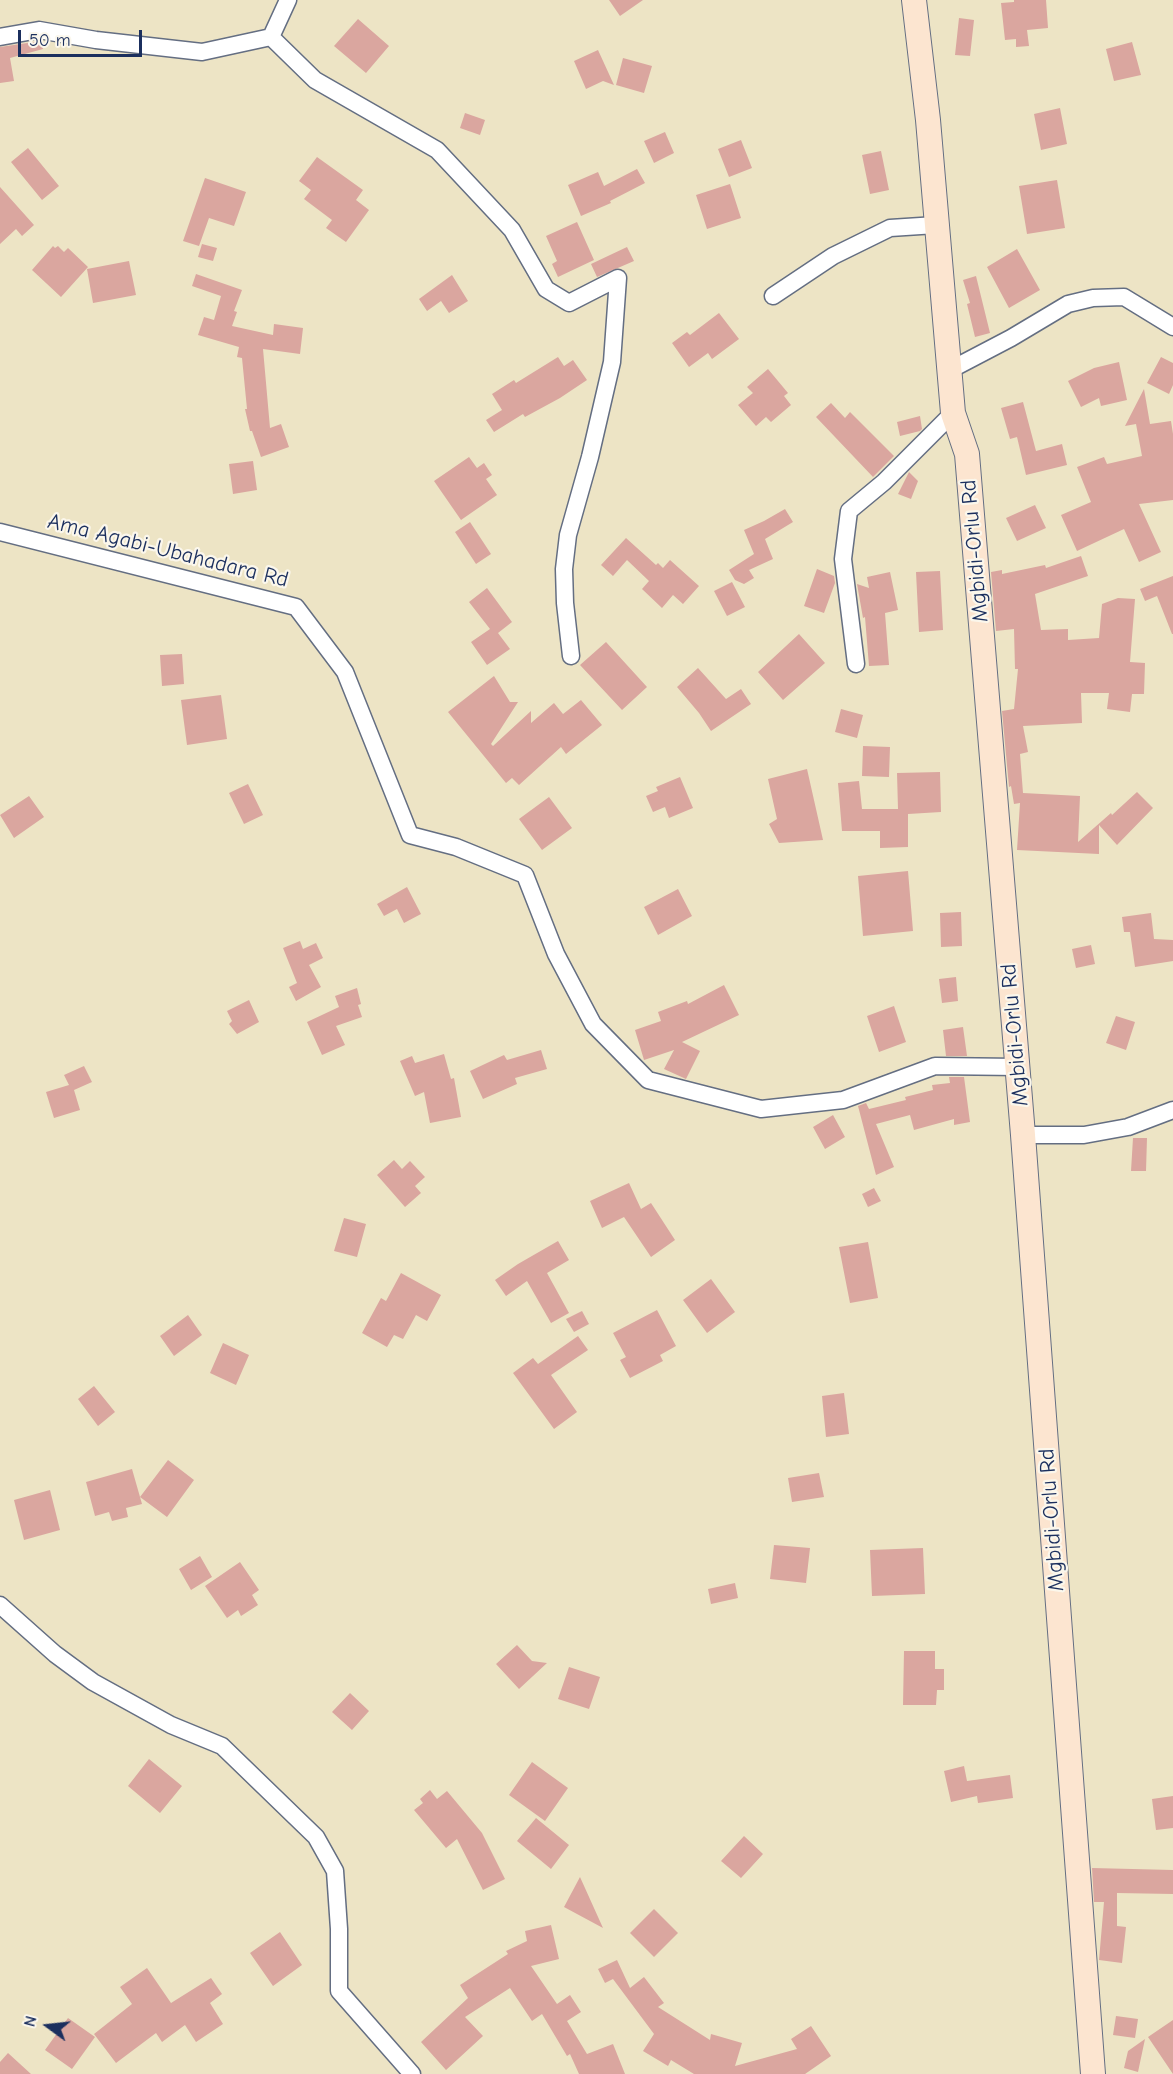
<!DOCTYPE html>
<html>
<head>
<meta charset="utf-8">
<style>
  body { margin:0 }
  #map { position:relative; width:1173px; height:2074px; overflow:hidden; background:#ede4c5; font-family:"Comic Neue",sans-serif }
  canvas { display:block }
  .north { position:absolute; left:18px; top:1996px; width:60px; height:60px; -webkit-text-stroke:4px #fbf7ec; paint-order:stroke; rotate:285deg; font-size:16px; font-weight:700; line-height:24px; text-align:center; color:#1b2f5e }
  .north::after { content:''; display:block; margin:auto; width:21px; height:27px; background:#1b2f5e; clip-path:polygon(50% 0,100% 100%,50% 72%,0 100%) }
  .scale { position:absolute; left:18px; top:30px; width:124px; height:27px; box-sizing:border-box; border:3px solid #1b2f5e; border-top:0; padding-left:8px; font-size:18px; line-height:21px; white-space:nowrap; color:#1b2f5e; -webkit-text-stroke:4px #fbf7ec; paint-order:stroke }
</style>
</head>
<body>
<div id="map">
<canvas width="1173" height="2074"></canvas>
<div class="north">N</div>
<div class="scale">50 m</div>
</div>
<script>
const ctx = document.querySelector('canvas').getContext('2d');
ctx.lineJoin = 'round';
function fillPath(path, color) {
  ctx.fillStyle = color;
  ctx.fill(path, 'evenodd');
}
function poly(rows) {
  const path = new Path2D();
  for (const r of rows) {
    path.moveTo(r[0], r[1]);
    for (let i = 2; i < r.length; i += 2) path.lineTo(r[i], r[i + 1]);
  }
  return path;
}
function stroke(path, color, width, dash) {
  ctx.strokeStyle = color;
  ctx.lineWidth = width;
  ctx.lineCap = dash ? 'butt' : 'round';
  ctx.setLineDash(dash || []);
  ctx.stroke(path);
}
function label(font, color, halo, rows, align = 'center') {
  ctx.font = font + ' "Comic Neue",sans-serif';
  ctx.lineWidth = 4.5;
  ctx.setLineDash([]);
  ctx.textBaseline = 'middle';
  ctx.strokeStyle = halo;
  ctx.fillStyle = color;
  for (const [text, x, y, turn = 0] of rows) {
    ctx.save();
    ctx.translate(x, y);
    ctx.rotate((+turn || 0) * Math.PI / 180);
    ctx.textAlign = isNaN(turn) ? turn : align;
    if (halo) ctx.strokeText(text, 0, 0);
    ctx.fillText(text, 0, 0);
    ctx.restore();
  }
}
fillPath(poly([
  [609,0,643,0,620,16],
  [1014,0,1046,0,1048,28,1027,30,1029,46,1016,47,1016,39,1005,40,1001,3,1014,2],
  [959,18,974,20,970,56,955,55],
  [358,19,389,46,366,73,334,46],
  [41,41,43,49,10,58,14,81,0,83,0,47],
  [1132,42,1141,75,1114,81,1106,49],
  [598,50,614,85,603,81,586,89,574,61],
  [623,58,652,66,644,93,616,85],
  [1060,108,1067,144,1041,150,1034,114],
  [465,113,485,120,480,135,460,128],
  [665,132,674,153,654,163,644,141],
  [741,140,752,168,729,177,718,149],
  [28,148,59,186,42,200,11,162],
  [881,151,889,190,870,194,862,155],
  [317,157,363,190,356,200,369,210,346,242,326,228,332,220,304,199,311,190,299,181],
  [637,169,645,183,610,201,611,203,581,216,568,185,598,172,604,186],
  [205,178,246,192,234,226,209,218,199,246,183,241],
  [1057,180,1065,228,1027,234,1019,186],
  [730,184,741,218,707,229,696,195],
  [0,187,34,225,22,236,16,229,0,244],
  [577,222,594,260,558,277,552,264,557,261,546,236],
  [202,244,217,248,213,261,198,257],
  [53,246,55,248,58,246,64,252,68,248,88,267,61,297,32,270],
  [627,247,634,261,597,277,591,264],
  [1017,249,1040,290,1009,308,987,267],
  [129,261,136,295,93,303,87,269],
  [196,274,242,290,234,311,237,312,232,326,273,335,274,324,303,328,300,354,263,349,270,428,281,424,289,447,261,457,252,431,250,431,245,409,247,409,242,358,237,357,239,347,198,335,204,317,214,320,221,296,192,286],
  [452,275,468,301,449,313,441,301,427,311,419,299],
  [976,276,990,333,975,337,967,304,970,303,963,280],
  [719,313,739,339,712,359,708,353,689,367,672,343,687,332,690,335],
  [558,357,564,366,573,360,587,380,560,398,525,417,523,414,494,432,486,420,502,410,492,394,514,380,516,383],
  [1161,357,1173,363,1173,385,1169,394,1147,383],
  [1119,362,1127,400,1101,406,1099,398,1081,407,1068,381,1094,368],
  [768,369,788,393,784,396,791,405,771,422,766,417,756,426,738,405,753,393,747,387],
  [1144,389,1150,424,1171,421,1173,434,1173,500,1139,504,1161,552,1139,562,1124,529,1077,551,1061,515,1091,502,1077,467,1104,457,1107,464,1142,456,1136,424,1125,426],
  [1023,402,1036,451,1062,444,1067,465,1026,475,1017,437,1010,439,1001,408],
  [831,403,845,418,850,412,894,456,873,477,816,417],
  [920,416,922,429,920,431,900,436,897,422],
  [469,457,477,468,484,463,492,475,486,479,497,495,461,520,434,481],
  [253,461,257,490,233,494,229,464],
  [909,472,918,481,911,499,898,494],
  [1035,505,1046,528,1017,541,1006,518],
  [785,509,793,522,765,539,773,559,749,570,754,578,744,584,735,580,729,570,754,554,744,530,764,521],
  [470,522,491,554,476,564,455,532],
  [626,538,656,565,658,563,663,568,670,560,699,586,683,604,673,595,662,608,642,589,649,581,627,560,613,576,601,565],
  [1081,556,1088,576,1035,594,1041,630,1068,629,1068,640,1099,638,1102,604,1118,598,1135,599,1130,662,1145,663,1144,694,1132,694,1130,712,1107,709,1109,693,1081,693,1082,723,1023,726,1028,752,1020,754,1023,793,1080,796,1078,842,1111,813,1112,815,1137,792,1153,808,1117,845,1099,825,1099,854,1017,850,1020,803,1014,804,1011,786,1009,787,1002,711,1014,709,1018,669,1015,669,1014,629,996,631,991,572,1002,570,1002,574,1045,565,1046,568],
  [817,569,834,576,835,583,824,613,804,606],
  [940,571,943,630,919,632,916,572],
  [890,572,898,610,885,613,889,665,869,666,865,617,863,618,857,584,869,588,867,577],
  [1173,576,1173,634,1172,634,1157,596,1145,601,1140,589],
  [732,582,745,607,727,616,714,591],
  [487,588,512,622,498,633,510,649,487,665,471,642,490,629,469,602],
  [799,634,825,663,783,700,758,672],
  [606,642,647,687,622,710,580,665],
  [182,654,184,684,162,686,160,655],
  [698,668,726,699,741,689,751,704,711,731,699,713,677,687],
  [494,676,510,702,518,702,491,744,493,746,531,711,531,723,554,703,563,714,581,700,602,725,566,754,561,747,519,785,512,778,506,783,448,712],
  [221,695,227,739,187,745,181,700],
  [841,709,863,715,857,738,835,732],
  [863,746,890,747,889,777,862,776],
  [807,769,823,840,779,843,769,824,777,819,768,779],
  [940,772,941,812,908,814,908,847,880,848,880,831,842,831,838,783,859,781,862,809,898,809,897,773],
  [680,777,693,808,669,818,665,807,653,812,646,796,658,791,656,787],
  [248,784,263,815,244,824,229,793],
  [29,796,44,817,14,838,0,815],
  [549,797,572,828,542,850,519,819],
  [908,871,913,931,863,936,858,876],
  [407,887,421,914,404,923,397,909,384,916,377,904],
  [678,889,692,916,658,935,644,907],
  [961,912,962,946,941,947,940,913],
  [1151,913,1154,939,1173,940,1173,961,1135,967,1130,932,1124,932,1122,917],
  [300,941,303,949,316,943,323,958,309,965,321,987,296,1001,289,987,297,983,283,948],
  [1091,945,1095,964,1076,968,1072,949],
  [956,977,958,1001,942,1003,939,979],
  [724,985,739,1015,682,1042,700,1051,686,1079,664,1069,674,1050,644,1060,635,1030,661,1021,658,1012,687,1001,688,1004],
  [357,988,361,1004,358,1005,362,1017,336,1026,345,1045,322,1055,307,1022,339,1007,335,996],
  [249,1000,259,1022,237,1034,229,1024,232,1021,227,1011],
  [894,1006,906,1042,879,1052,867,1016],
  [1116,1016,1135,1022,1126,1050,1106,1043],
  [963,1027,967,1056,946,1056,943,1030],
  [541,1050,547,1069,515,1078,517,1084,483,1099,470,1071,504,1055,507,1060],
  [444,1054,451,1079,454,1078,461,1117,430,1123,424,1092,415,1096,400,1061,412,1056,415,1063],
  [84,1066,92,1082,74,1090,80,1110,54,1118,46,1092,69,1085,64,1075],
  [949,1077,964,1077,970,1122,954,1125,954,1119,914,1130,910,1115,876,1124,894,1167,876,1175,858,1106,866,1103,869,1109,906,1100,905,1097,933,1090,932,1085,950,1083],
  [833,1115,845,1137,825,1149,813,1127],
  [1133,1138,1147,1138,1146,1171,1131,1171],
  [394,1160,402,1169,410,1161,425,1177,415,1186,421,1193,405,1207,377,1175],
  [629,1183,641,1209,651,1203,675,1240,651,1257,624,1217,602,1228,590,1201],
  [874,1188,881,1201,868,1207,862,1194],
  [344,1218,366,1224,357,1257,334,1251],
  [558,1241,569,1260,547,1273,569,1313,551,1323,527,1281,506,1296,495,1280,518,1264],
  [868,1242,878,1298,850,1303,839,1247],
  [401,1273,441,1295,427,1321,416,1315,403,1339,394,1335,387,1347,362,1333,381,1298,386,1301],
  [711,1279,735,1312,707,1333,683,1300],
  [657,1310,676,1346,660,1355,663,1361,630,1378,620,1360,626,1357,613,1333],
  [582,1311,589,1324,574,1332,566,1319],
  [188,1315,202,1335,174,1356,160,1336],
  [578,1336,588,1350,551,1375,577,1412,554,1429,513,1373,533,1358,538,1364],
  [223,1343,249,1355,236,1385,210,1373],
  [94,1386,115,1412,98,1426,78,1399],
  [844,1393,849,1434,826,1437,822,1396],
  [168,1460,194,1480,167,1517,140,1497],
  [132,1469,142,1504,126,1508,128,1517,112,1521,109,1512,95,1516,86,1482],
  [819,1473,824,1497,792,1502,788,1478],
  [50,1490,60,1530,24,1540,14,1500],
  [774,1545,810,1548,806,1583,770,1579],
  [923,1548,925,1594,872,1596,870,1550],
  [200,1556,212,1577,191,1590,179,1569],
  [240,1562,259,1590,252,1595,258,1605,241,1616,238,1610,227,1618,205,1586],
  [735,1583,738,1598,711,1604,708,1589],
  [517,1645,532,1661,547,1663,519,1689,496,1664],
  [904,1651,935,1651,935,1669,944,1669,944,1690,937,1690,936,1705,903,1705],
  [569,1667,600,1677,589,1709,558,1699],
  [350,1693,369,1711,352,1730,332,1712],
  [149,1759,182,1786,160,1813,128,1786],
  [532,1762,568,1788,545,1821,509,1795],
  [964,1766,967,1781,1010,1775,1013,1798,978,1803,977,1796,951,1802,944,1771],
  [430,1790,437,1799,447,1791,482,1833,505,1879,483,1890,457,1839,446,1848,414,1810,423,1803,420,1799],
  [1173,1796,1173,1828,1156,1830,1152,1799],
  [536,1818,569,1845,551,1869,517,1841],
  [744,1836,763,1854,741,1878,721,1861],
  [1092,1868,1173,1870,1173,1894,1117,1893,1117,1926,1126,1927,1122,1963,1099,1960,1104,1902,1094,1902],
  [580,1877,603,1928,564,1907],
  [654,1909,678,1933,654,1957,630,1933],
  [551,1925,559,1959,531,1966,557,2004,570,1995,581,2012,567,2021,587,2054,613,2044,625,2074,579,2074,570,2054,567,2056,542,2014,532,2021,510,1988,465,2017,483,2036,446,2070,421,2042,468,1998,460,1985,508,1954,506,1951,527,1941,525,1931],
  [280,1932,302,1965,273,1986,250,1953],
  [617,1960,630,1988,644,1977,664,2003,658,2007,710,2040,711,2034,742,2043,735,2066,797,2049,791,2039,811,2026,831,2056,805,2074,694,2074,671,2060,668,2066,643,2051,654,2034,613,1979,605,1983,598,1969],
  [147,1968,171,2003,211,1978,222,1994,210,2003,223,2024,196,2042,185,2025,162,2042,156,2033,116,2063,94,2034,132,2004,120,1987],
  [1116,2016,1138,2019,1135,2038,1113,2035],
  [68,2018,95,2037,72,2069,45,2050],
  [1173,2020,1173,2074,1148,2037],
  [1145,2039,1138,2072,1124,2068,1128,2051],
  [8,2053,31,2074,0,2074,0,2062]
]), '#daa69f');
const street = poly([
  [0,37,39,30,96,40,202,52,271,37,288,0],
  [271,37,315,80,437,150,512,230,546,289,569,303,618,278,612,362,590,457,568,535,564,569,565,603,571,656],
  [773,296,833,256,890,228,936,225],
  [948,371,1011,338,1068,304,1093,298,1124,297,1173,327],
  [0,532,296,607,345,672,410,835,456,847,525,875,556,954,593,1024,648,1080,761,1109,843,1100,935,1066,1018,1067],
  [856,664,843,559,849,511,884,482,953,413],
  [1023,1135,1084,1135,1128,1127,1173,1110],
  [0,1605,55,1654,93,1682,171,1725,222,1746,316,1837,335,1871,339,1929,339,1991,412,2074]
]);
const secondary = poly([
  [914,0,928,120,953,413,967,454,1023,1135,1093,2074]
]);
stroke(street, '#646e82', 19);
stroke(secondary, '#646e82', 26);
stroke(street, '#fff', 16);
stroke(secondary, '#fce5d0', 24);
label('22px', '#1b2f5e', '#fbf7ec', [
  ["Ama Agabi-Ubahadara Rd",168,551,14],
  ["Mgbidi-Orlu Rd",975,551,-95],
  ["Mgbidi-Orlu Rd",1015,1035,-95],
  ["Mgbidi-Orlu Rd",1052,1520,-94]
]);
</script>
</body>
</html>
